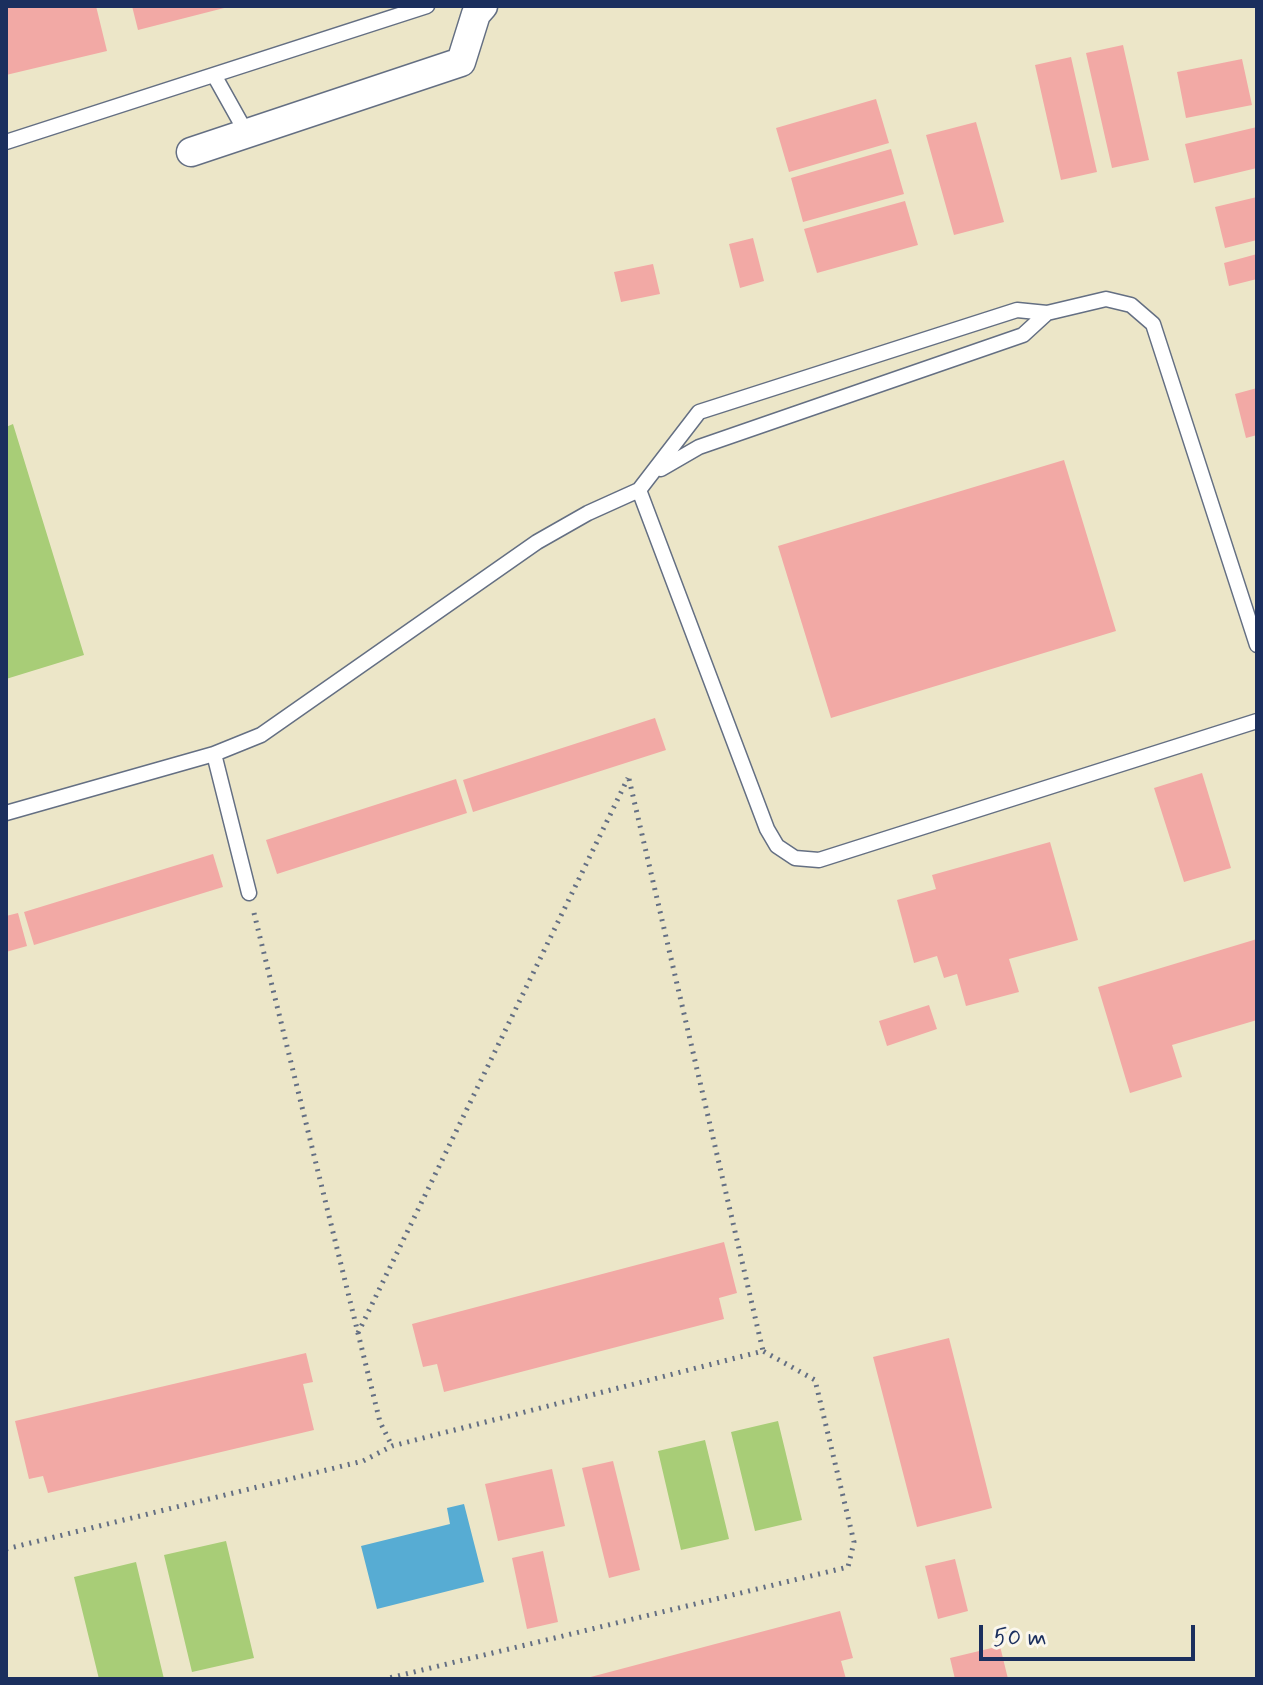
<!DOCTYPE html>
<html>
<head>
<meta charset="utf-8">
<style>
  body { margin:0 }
  #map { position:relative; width:1263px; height:1685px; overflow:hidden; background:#ece6c8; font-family:Mynerve,sans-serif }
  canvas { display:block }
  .frame { position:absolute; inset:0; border:8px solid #1b2f5e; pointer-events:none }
  .scale { position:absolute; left:979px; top:1625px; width:216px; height:36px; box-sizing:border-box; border:4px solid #1b2f5e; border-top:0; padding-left:10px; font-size:24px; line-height:28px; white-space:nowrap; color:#1b2f5e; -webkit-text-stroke:6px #fbf7ec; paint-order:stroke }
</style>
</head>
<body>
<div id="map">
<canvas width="1263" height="1685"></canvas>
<div class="frame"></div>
<div class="scale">50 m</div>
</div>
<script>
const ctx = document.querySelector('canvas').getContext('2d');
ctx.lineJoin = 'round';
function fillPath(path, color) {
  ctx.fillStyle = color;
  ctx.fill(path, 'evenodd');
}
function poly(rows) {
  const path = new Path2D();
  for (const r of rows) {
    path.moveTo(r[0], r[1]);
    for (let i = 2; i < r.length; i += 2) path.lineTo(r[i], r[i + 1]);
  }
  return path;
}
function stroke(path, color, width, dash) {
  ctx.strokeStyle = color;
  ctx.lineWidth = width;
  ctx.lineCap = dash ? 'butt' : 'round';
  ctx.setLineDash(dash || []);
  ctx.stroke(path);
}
fillPath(poly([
  [13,424,84,655,6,679,6,427],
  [778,1421,802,1520,755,1531,731,1432],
  [705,1440,729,1539,681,1550,658,1451],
  [226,1541,254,1658,192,1672,164,1555],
  [136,1562,164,1679,99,1679,74,1577]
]), '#a8cd77');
fillPath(poly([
  [464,1504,484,1582,377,1609,361,1546,450,1524,447,1508]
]), '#57acd3');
fillPath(poly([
  [6,6,96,6,107,51,6,75],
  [132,6,228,6,228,7,138,30],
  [1123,45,1149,160,1112,168,1086,53],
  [1071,57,1097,172,1061,180,1035,65],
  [1242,59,1252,105,1186,118,1177,72],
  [876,99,889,143,789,172,776,128],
  [976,122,1004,222,954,235,926,135],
  [1257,127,1257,168,1194,183,1185,144],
  [891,149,904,194,803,222,791,178],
  [1257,197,1257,240,1225,248,1215,207],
  [905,201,918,245,817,273,804,229],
  [753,238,764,281,740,288,729,244],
  [1257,254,1257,279,1229,286,1224,263],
  [653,264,660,294,621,302,614,272],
  [1257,388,1257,435,1246,438,1235,394],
  [1064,460,1116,631,831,718,778,546],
  [655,718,666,750,473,812,463,780],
  [1202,773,1231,868,1184,882,1154,788],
  [456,779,467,813,277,874,266,840],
  [1050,842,1078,940,1009,959,1019,992,966,1006,957,974,944,978,937,956,914,963,897,900,936,889,932,875],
  [213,854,223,887,34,945,24,912],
  [18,913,27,946,6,952,6,916],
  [1257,939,1257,1020,1172,1045,1182,1077,1130,1093,1098,987],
  [929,1005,937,1029,887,1046,879,1021],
  [724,1242,737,1293,719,1298,724,1319,444,1392,437,1364,423,1367,412,1324],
  [949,1338,992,1508,917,1527,873,1357],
  [306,1353,313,1382,303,1384,314,1430,48,1493,43,1476,29,1479,15,1421],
  [613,1461,640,1570,609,1578,582,1468],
  [552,1469,565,1526,498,1541,485,1484],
  [543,1551,558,1622,527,1629,512,1558],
  [955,1559,968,1611,938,1619,925,1566],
  [840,1611,853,1658,841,1661,846,1679,583,1679],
  [1000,1646,1008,1679,955,1679,950,1658]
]), '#f2a9a5');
const lane = poly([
  [214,75,247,134],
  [6,142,427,6],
  [661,469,699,447,1023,335,1047,313],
  [639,490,767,829,777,846,795,858,819,860,1257,721],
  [214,754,249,893],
  [6,813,214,754,261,735,537,542,588,513,639,490,699,412,1017,310,1047,313,1106,299,1131,305,1153,324,1257,645]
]);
const street = poly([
  [191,152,461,62,476,14,483,6]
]);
stroke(lane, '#646f83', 17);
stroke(street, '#646f83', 31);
stroke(poly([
  [629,779,763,1351],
  [254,913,380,1422,392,1446],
  [358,1333,628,778],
  [6,1549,363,1461,392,1446,763,1351,815,1380,854,1542,848,1567,385,1679]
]), '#646f83', 5, [2, 6]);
stroke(lane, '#fff', 14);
stroke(street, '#fff', 28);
</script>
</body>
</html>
